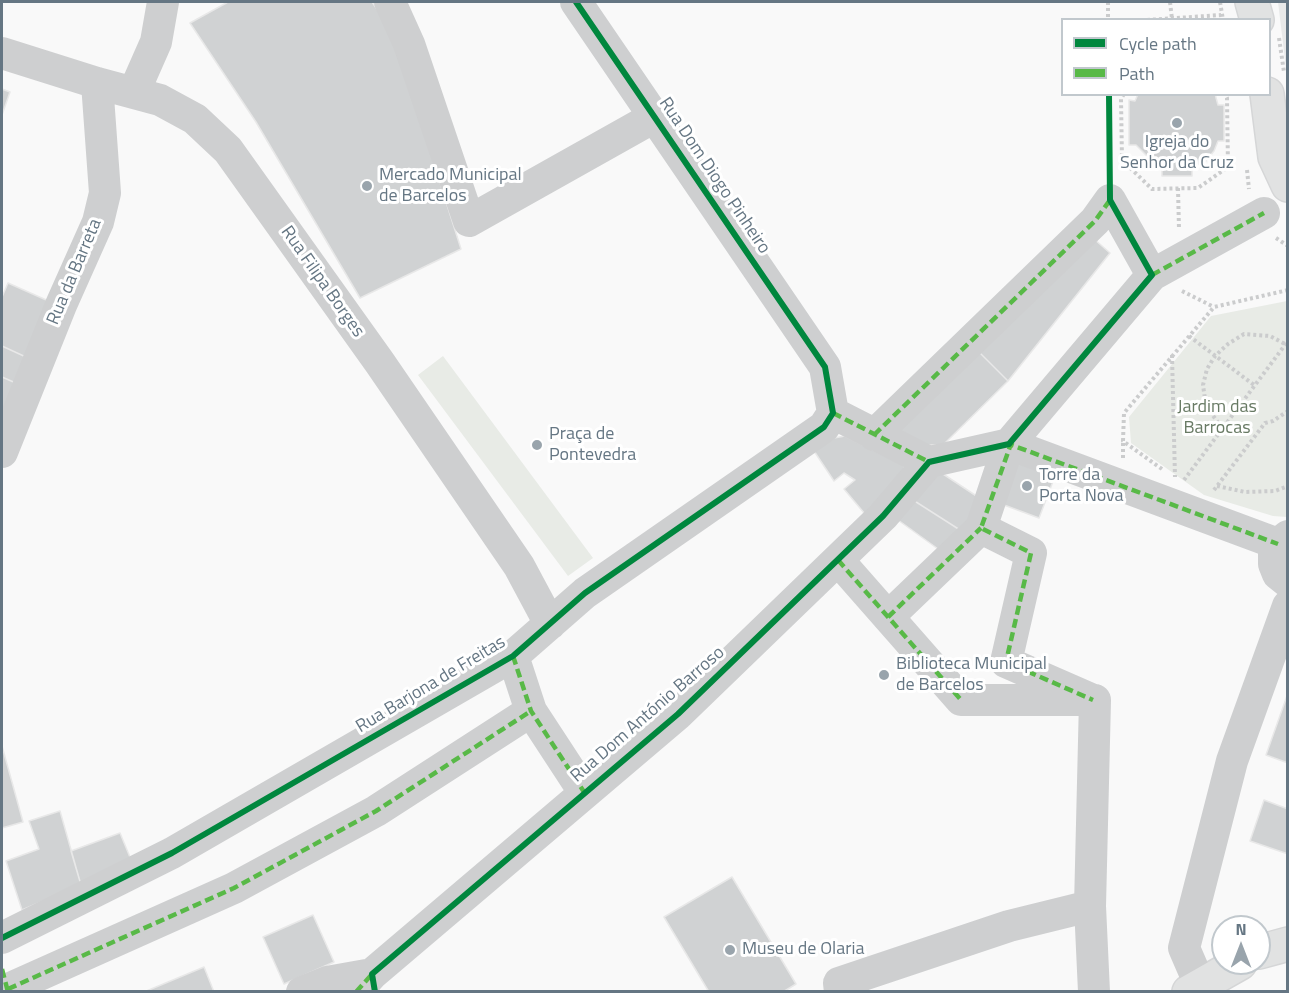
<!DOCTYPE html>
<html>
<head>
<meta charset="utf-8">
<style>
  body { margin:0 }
  #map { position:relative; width:1289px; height:993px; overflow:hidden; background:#f9f9f9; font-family:"Titillium Web",sans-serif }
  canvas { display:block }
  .frame { position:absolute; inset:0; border:3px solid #657683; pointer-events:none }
  .legend { position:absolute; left:1061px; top:18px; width:210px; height:78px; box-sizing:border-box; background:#fff; border:2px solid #c1c8cd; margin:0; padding:8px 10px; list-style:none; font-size:18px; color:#657683 }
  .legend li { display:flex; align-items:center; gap:12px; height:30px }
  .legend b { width:30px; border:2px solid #c1c8cd }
  .north { position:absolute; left:1211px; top:915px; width:60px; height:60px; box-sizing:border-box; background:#fff; border:2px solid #c1c8cd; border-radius:50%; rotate:0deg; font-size:16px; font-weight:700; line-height:24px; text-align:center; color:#657683 }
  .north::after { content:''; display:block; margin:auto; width:21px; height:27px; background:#99a4ac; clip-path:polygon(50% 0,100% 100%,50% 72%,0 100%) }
</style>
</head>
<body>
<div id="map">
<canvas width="1289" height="993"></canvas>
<div class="frame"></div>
<ul class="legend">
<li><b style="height:8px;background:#00873e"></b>Cycle path</li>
<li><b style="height:8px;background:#58b947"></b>Path</li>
</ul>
<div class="north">N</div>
</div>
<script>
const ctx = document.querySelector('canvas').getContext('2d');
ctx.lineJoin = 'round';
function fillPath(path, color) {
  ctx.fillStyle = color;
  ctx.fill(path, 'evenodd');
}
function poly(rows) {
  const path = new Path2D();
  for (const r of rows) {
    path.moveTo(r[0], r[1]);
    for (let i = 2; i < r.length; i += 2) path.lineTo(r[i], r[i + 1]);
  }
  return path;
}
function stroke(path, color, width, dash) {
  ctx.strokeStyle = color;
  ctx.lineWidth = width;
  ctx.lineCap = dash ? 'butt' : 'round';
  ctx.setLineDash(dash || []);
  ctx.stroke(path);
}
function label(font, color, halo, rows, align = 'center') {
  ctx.font = font + ' "Titillium Web",sans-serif';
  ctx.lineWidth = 6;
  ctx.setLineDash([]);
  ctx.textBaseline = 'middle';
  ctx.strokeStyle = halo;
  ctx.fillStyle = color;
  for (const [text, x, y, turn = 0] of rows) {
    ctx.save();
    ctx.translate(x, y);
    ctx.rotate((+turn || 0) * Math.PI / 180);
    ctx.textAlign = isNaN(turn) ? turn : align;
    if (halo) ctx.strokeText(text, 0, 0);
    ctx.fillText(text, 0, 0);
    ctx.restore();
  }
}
fillPath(poly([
  [1278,2,1287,2,1287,76]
]), '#e8e9e9');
fillPath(poly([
  [1287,301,1288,301,1287,517,1273,516,1204,495,1131,443,1129,417,1211,316],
  [443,356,593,558,568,576,418,375]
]), '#e8ebe6');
const building = poly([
  [228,2,372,2,392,31,461,249,360,298,256,122,190,23,228,2],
  [2,89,10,92,2,115,2,89],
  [1138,94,1215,94,1218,105,1224,105,1224,141,1218,141,1214,151,1205,162,1192,167,1192,176,1162,176,1162,165,1152,161,1136,145,1129,145,1129,100,1135,101,1138,94],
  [1085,231,1110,253,1008,381,973,346,1085,231],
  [8,283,53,303,28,358,2,346,2,297,8,283],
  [2,346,28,358,18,384,2,377,2,346],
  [973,346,1008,381,943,445,923,445,891,425,973,346],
  [2,377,18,384,2,420,2,377],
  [845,436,903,465,906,471,870,520,844,489,855,480,844,473,834,481,814,451,834,438,845,436],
  [1015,455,1057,471,1039,518,996,502,1015,455],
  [937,470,984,501,960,530,913,500,937,470],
  [913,500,960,530,945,554,898,520,913,500],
  [1288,693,1288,763,1266,755,1288,693],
  [2,746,23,822,2,828,2,746],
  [1264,800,1288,809,1288,854,1250,841,1264,800],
  [60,811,81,885,22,910,6,861,39,849,29,821,60,811],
  [120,833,132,862,81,885,71,851,120,833],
  [732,877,796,984,783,992,709,992,664,917,732,877],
  [313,915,334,962,284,984,263,937,313,915],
  [204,967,214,992,144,992,204,967]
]);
fillPath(building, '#d0d2d3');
stroke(building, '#e8e8e8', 1.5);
const major = poly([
  [1252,2,1257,20],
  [1267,94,1275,157,1288,185],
  [1259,952,1288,944],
  [1189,992,1240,963]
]);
stroke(major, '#d5d6d7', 36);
stroke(poly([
  [1108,2,1108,20],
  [1170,2,1172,19],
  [1220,2,1223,20],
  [1147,20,1221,15],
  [1279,38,1284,72],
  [1109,94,1110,173],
  [1124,94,1121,99,1122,160,1152,189,1198,188,1228,167,1227,98,1225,94],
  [1247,170,1249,189],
  [1178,188,1179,229],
  [1276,238,1288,246],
  [1182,291,1214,307],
  [1189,336,1254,385],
  [1172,355,1175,477],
  [1222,428,1206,406,1203,385,1207,369,1215,356,1228,344,1244,334,1270,336,1285,344],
  [1123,458,1123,441],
  [1162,469,1123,441,1124,413,1214,307,1288,290],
  [1184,480,1288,341],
  [1217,486,1245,492,1275,491,1288,486],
  [1214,490,1265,423,1273,421,1288,411]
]), '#cbcccd', 4, [3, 3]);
stroke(poly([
  [390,2,409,44,469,221,656,116],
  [2,53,97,83,160,100,195,119,228,150,380,363,519,566,550,624],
  [134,92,156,42,163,2],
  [1152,275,1264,213],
  [833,413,929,462,1009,444,1278,544],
  [874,435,1095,221,1110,200,1152,275,1009,444,981,528,1031,553,1006,662,1093,700],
  [2,452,61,305,98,222,105,193,97,83],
  [1288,536,1278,544,1274,554,1274,564,1278,574,1288,582],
  [838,560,961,700,1095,700,1090,906,1094,992],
  [888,617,981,528],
  [513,656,531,711,584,792],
  [2,938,172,853,513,656,585,593,824,427,833,413,825,367,576,2],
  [1200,985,1184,948,1232,761,1288,606],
  [8,989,234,888,376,811,531,711],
  [302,992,327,982,372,974],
  [356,992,372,974,678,714,883,516,929,462],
  [840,992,839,983,1009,926,1090,906]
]), '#cecfd0', 32);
stroke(major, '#e1e2e2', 33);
stroke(poly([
  [1152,275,1264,213],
  [833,413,929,462,932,462],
  [874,435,1095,221,1110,200,1112,203],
  [1012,441,981,528,1031,553,1006,662,1093,700],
  [1005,445,1009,444,1278,544],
  [838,560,961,700],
  [888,617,981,528],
  [513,656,531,711,584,792],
  [2,969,8,992],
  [8,989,234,888,376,811,531,711],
  [356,992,373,973]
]), '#58b947', 4.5, [9, 4.5]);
stroke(poly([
  [2,938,172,853,513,656,585,593,824,427,833,413,825,367,576,2],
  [375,992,372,974,678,714,883,516,929,462,1009,444,1152,275,1110,200,1109,94]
]), '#00873e', 6);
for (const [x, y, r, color] of [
  [1177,123,6,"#99a4ac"],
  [367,186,6,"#99a4ac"],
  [537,445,6,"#99a4ac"],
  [1027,486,6,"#99a4ac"],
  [884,675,6,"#99a4ac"],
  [730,950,6,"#99a4ac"]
]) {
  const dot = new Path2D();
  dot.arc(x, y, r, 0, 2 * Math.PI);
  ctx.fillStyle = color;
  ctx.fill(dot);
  stroke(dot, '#fff', 2);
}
label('18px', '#657683', '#fff', [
  ["Igreja do",1177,143,"center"],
  ["Senhor da Cruz",1177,164,"center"],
  ["Mercado Municipal",379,176],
  ["de Barcelos",379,197],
  ["Praça de",549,435],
  ["Pontevedra",549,456],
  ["Torre da",1039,476],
  ["Porta Nova",1039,497],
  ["Biblioteca Municipal",896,665],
  ["de Barcelos",896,686],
  ["Museu de Olaria",742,950]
], 'left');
label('18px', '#657683', '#fff', [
  ["Rua Dom Diogo Pinheiro",714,176,56],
  ["Rua da Barreta",75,272,-67],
  ["Rua Filipa Borges",322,282,55],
  ["Rua Barjona de Freitas",431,685,-31],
  ["Rua Dom António Barroso",648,715,-41]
]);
label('18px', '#687a64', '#fff', [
  ["Jardim das",1217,408],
  ["Barrocas",1217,429]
]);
</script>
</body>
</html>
